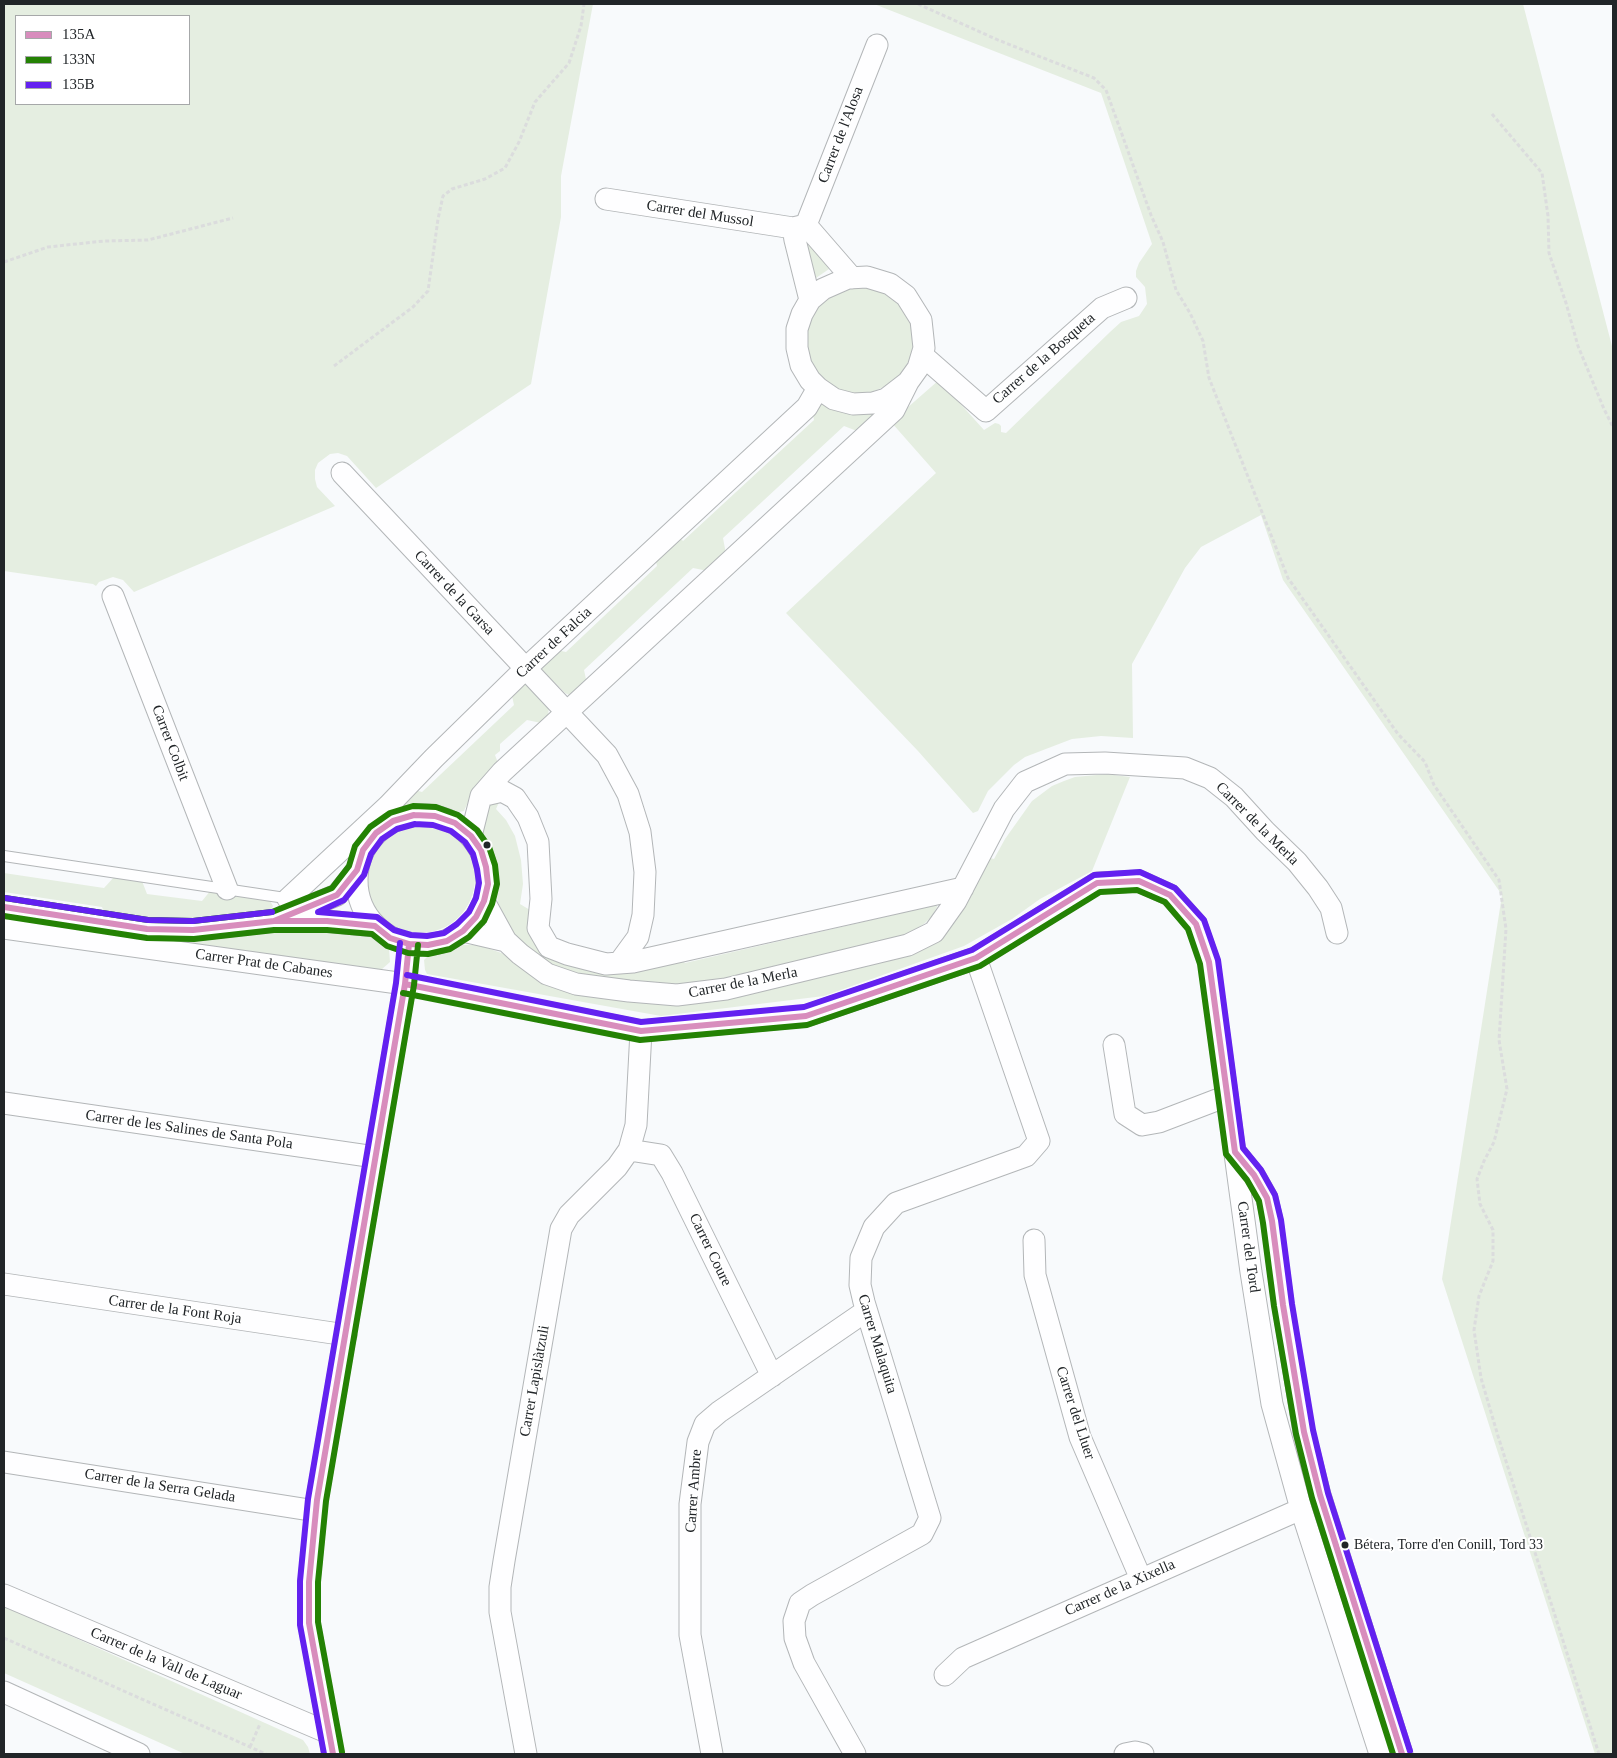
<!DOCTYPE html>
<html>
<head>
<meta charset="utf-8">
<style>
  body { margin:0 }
  #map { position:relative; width:1617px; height:1758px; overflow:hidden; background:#f8fafc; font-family:Georgia,serif }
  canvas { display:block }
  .frame { position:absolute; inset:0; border:5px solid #212528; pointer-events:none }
  .legend { position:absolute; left:15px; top:15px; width:175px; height:90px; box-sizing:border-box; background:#fff; border:1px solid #a6a8a9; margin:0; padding:6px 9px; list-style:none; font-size:15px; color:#212528 }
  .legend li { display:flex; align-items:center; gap:10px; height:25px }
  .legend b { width:25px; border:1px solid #a6a8a9 }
</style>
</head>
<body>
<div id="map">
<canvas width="1617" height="1758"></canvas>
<div class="frame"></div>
<ul class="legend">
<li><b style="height:6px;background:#d88dbd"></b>135A</li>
<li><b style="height:6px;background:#248204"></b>133N</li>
<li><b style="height:6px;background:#6321f0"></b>135B</li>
</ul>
</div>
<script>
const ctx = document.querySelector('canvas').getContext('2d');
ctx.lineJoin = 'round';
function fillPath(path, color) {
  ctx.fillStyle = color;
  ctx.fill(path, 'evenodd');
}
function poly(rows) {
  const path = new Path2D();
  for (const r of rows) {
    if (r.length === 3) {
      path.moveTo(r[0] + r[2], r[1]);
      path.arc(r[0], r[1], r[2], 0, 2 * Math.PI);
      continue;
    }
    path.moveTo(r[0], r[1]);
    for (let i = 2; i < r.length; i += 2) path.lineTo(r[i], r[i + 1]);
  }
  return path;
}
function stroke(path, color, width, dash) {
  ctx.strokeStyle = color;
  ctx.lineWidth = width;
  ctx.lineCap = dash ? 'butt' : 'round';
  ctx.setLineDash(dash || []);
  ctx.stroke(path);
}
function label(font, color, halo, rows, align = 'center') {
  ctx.font = font + ' Georgia,serif';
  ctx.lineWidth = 4;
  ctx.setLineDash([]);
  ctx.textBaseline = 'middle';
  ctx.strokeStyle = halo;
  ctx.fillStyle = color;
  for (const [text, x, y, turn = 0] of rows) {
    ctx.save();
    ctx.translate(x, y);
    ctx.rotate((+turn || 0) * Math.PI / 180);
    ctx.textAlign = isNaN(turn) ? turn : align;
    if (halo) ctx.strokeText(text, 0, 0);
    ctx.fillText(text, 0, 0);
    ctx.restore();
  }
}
fillPath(poly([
  [4,4,593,4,561,176,561,217,531,384,376,488,347,456,338,453,330,454,318,463,315,470,315,479,317,487,335,506,134,592,123,580,113,577,99,582,96,586,93,584,4,571],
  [189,16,189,104,16,104,16,16],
  [874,4,1523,4,1613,350,1613,1754,1595,1754,1442,1279,1502,895,1283,580,1261,515,1201,547,1185,568,1132,664,1133,738,1101,736,1072,739,1025,757,1014,765,988,791,978,811,973,813,918,751,786,613,936,473,891,422,939,380,984,430,995,423,999,424,1001,426,1001,432,1006,433,1110,332,1121,322,1139,316,1147,304,1145,287,1136,277,1136,271,1139,263,1152,244,1101,93],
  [799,230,832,267,816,278],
  [857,282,892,293,912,323,914,342,910,359,900,375,886,386,869,393,850,393,833,388,818,377,807,362,803,326,810,309],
  [817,402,872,412,873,415,857,431,844,426,723,538,726,554,708,571,693,568,584,670,587,684,571,696,565,693,542,670,541,662,552,649,566,652,657,566,654,552,675,533,683,541,814,420,811,404],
  [519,685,528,685,549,708,548,715,541,723,527,720,500,744,500,751,495,755,498,763,480,781,473,791,464,811,454,813,448,810,428,804,414,805,399,808,408,788,422,792,514,705,511,692],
  [1107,774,1130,777,1092,871,1040,899,1012,919,964,946,824,996,661,1016,427,974,425,970,424,960,432,952,463,945,479,945,504,954,513,962,661,1004,908,952,986,857,994,859,1005,839,1032,801,1052,786,1064,781,1075,777],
  [500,800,496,809,506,820,515,836,521,860,523,884,520,904,530,910,545,954,676,954,685,963,906,912,911,898,937,904,937,907,932,916,925,923,909,934,733,977,680,986,626,983,560,970,537,958,514,935,504,919,498,903,492,864,482,832,486,802],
  [420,878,55],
  [4,873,104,888,115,876,142,881,147,894,202,901,211,890,269,899,273,906,270,912,177,922,105,914,102,907,4,892],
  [4,912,275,929,355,928,386,945,389,949,390,962,381,970,374,970,207,950],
  [4,1606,303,1740,308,1747,310,1754,185,1754,4,1673]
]), '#e5eee1');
const lane = poly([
  [4,856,292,899]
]);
const street = poly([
  [606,199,793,228],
  [806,225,877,45],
  [810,300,795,240,793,228,806,225,852,278],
  [922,355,986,411,1102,308,1126,298],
  [342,473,607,755,628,794,640,832,645,872,643,915,638,937,619,963],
  [113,596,227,889],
  [481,796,502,791,515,798,528,817,538,842,541,899,538,928,549,947,567,954,606,964,633,962,963,888],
  [422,880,65],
  [471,836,481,796,502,772,894,410,908,382,918,368,924,348,921,320,906,296,890,284,867,277,848,278,823,289,810,300,802,314,797,329,797,348,801,365,810,380,818,388,834,399,853,404,873,403,886,399,908,382],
  [288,899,388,806,434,758,525,669,807,407,818,388],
  [4,907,147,929,193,930,274,921,327,921,375,926],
  [283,917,337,895,357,870],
  [4,928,405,984,641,1031,806,1016,976,958,1097,883,1139,881,1170,895,1196,924,1209,962,1251,1272,1272,1404,1301,1509,1380,1754],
  [463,931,506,941,484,901],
  [506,941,520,954,547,974,576,984,629,991,677,995,726,989,908,945,934,932,956,901,1004,809,1025,782,1065,764,1105,763,1185,768,1210,778,1234,797,1265,831,1297,862,1318,888,1331,908,1337,933],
  [1114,1045,1125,1114,1142,1125,1159,1122,1227,1096],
  [4,1103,375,1157],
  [629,1150,661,1155,672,1173,772,1376],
  [1235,1152,1254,1175,1267,1198,1272,1221,1283,1305,1304,1432,1320,1495,1402,1754],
  [1034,1240,1035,1275,1080,1437,1141,1579],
  [4,1284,346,1335],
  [4,1462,316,1511],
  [4,1595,329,1733],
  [945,1675,963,1658,1301,1509],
  [4,1692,139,1754],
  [333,1754,309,1623,309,1582,317,1500,405,984,409,944],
  [526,1754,500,1612,500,1587,504,1561,561,1229,569,1215,617,1167,629,1150,636,1125,641,1031],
  [712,1754,690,1635,690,1504,698,1442,705,1424,719,1412,866,1311],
  [855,1754,804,1663,795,1638,794,1621,800,1603,812,1595,922,1534,930,1518,864,1302,860,1285,861,1258,874,1227,896,1203,1026,1156,1039,1141,976,958],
  [1125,1754,1135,1752,1143,1754]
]);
stroke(lane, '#b3b6b8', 12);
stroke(street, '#b3b6b8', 23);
stroke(poly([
  [918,4,998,40,1094,78,1106,90,1151,215,1163,242,1176,290,1190,313,1203,341,1209,378,1288,578,1398,734,1425,762,1434,785,1499,880,1506,929,1499,1040,1507,1089,1494,1142,1484,1161,1477,1179,1480,1204,1493,1230,1493,1261,1479,1296,1474,1330,1481,1378,1498,1436,1599,1754],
  [1492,114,1542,173,1548,216,1549,253,1566,303,1578,346,1604,409,1613,427],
  [4,262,48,247,104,241,148,240,233,218],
  [334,366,413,307,428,291,438,219,443,196,452,189,485,179,505,168,519,142,535,102,569,63,581,26,584,4],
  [4,1638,266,1754],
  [250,1747,260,1724]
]), '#dbdcdd', 3, [4, 2.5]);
stroke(lane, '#fefeff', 10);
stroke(street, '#fefeff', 21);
stroke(poly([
  [414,815,435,816,455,823,471,836,481,850,486,867,488,884,484,901,476,917,463,931,447,941,428,945,409,944,390,938,375,926,327,921,274,921,337,895,357,870,363,850,376,833,393,821,414,815],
  [4,907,147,929,193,930,274,921],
  [405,984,641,1031,806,1016,976,958,1097,883,1139,881,1170,895,1196,924,1209,962,1235,1152,1254,1175,1267,1198,1272,1221,1283,1305,1304,1432,1320,1495,1402,1754],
  [333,1754,309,1623,309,1582,317,1500,405,984,409,944]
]), '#d88dbd', 6);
stroke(poly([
  [4,916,147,938,194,939,274,930,327,930,372,934,387,946,408,953,428,954,450,949,469,937,484,921,492,904,497,884,495,865,489,847,477,830,458,815,436,807,413,806,390,813,370,827,355,846,349,866,332,888,272,912,193,921,148,920,5,898],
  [403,993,640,1040,807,1025,980,966,1100,892,1137,890,1165,902,1188,929,1200,964,1226,1154,1247,1180,1259,1201,1263,1223,1274,1306,1296,1434,1312,1498,1393,1754],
  [342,1752,318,1622,318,1582,326,1501,414,985,418,945]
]), '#248204', 6);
stroke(poly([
  [415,824,433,825,451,831,465,842,473,854,477,869,479,883,476,898,469,912,457,924,444,933,427,936,411,935,394,930,377,917,318,912,344,900,364,875,371,854,382,839,397,829,415,824],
  [5,898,148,920,193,921,272,912],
  [407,975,641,1022,804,1007,972,950,1094,875,1140,872,1175,888,1204,920,1218,960,1243,1148,1261,1170,1275,1195,1281,1220,1292,1304,1313,1430,1328,1493,1410,1751],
  [324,1754,300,1625,300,1581,308,1499,396,983,400,943]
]), '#6321f0', 6);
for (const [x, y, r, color] of [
  [487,845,4.5,"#212528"],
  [1345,1545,4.5,"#212528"]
]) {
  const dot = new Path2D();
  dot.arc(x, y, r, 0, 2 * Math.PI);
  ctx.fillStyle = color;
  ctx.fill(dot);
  stroke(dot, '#fff', 2);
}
label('14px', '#212528', '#fff', [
  ["Bétera, Torre d'en Conill, Tord 33",1354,1545]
], 'left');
label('15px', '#212528', '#fff', [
  ["Carrer de l'Alosa",841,135,-69],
  ["Carrer del Mussol",700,214,9],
  ["Carrer de la Bosqueta",1044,359,-41],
  ["Carrer de la Garsa",454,593,47],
  ["Carrer de Falcia",554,643,-43],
  ["Carrer Colbit",170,743,69],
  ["Carrer de la Merla",1257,824,45],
  ["Carrer Prat de Cabanes",264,964,8],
  ["Carrer de la Merla",743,983,-11],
  ["Carrer de les Salines de Santa Pola",189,1130,8],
  ["Carrer del Tord",1248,1247,82],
  ["Carrer Coure",710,1250,64],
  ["Carrer de la Font Roja",175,1310,8],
  ["Carrer Malaquita",877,1344,73],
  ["Carrer Lapislàtzuli",535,1381,-80],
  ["Carrer del Lluer",1075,1413,72],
  ["Carrer de la Serra Gelada",160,1486,9],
  ["Carrer Ambre",694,1491,-86],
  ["Carrer de la Xixella",1120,1588,-24],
  ["Carrer de la Vall de Laguar",166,1664,23]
]);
</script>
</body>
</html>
